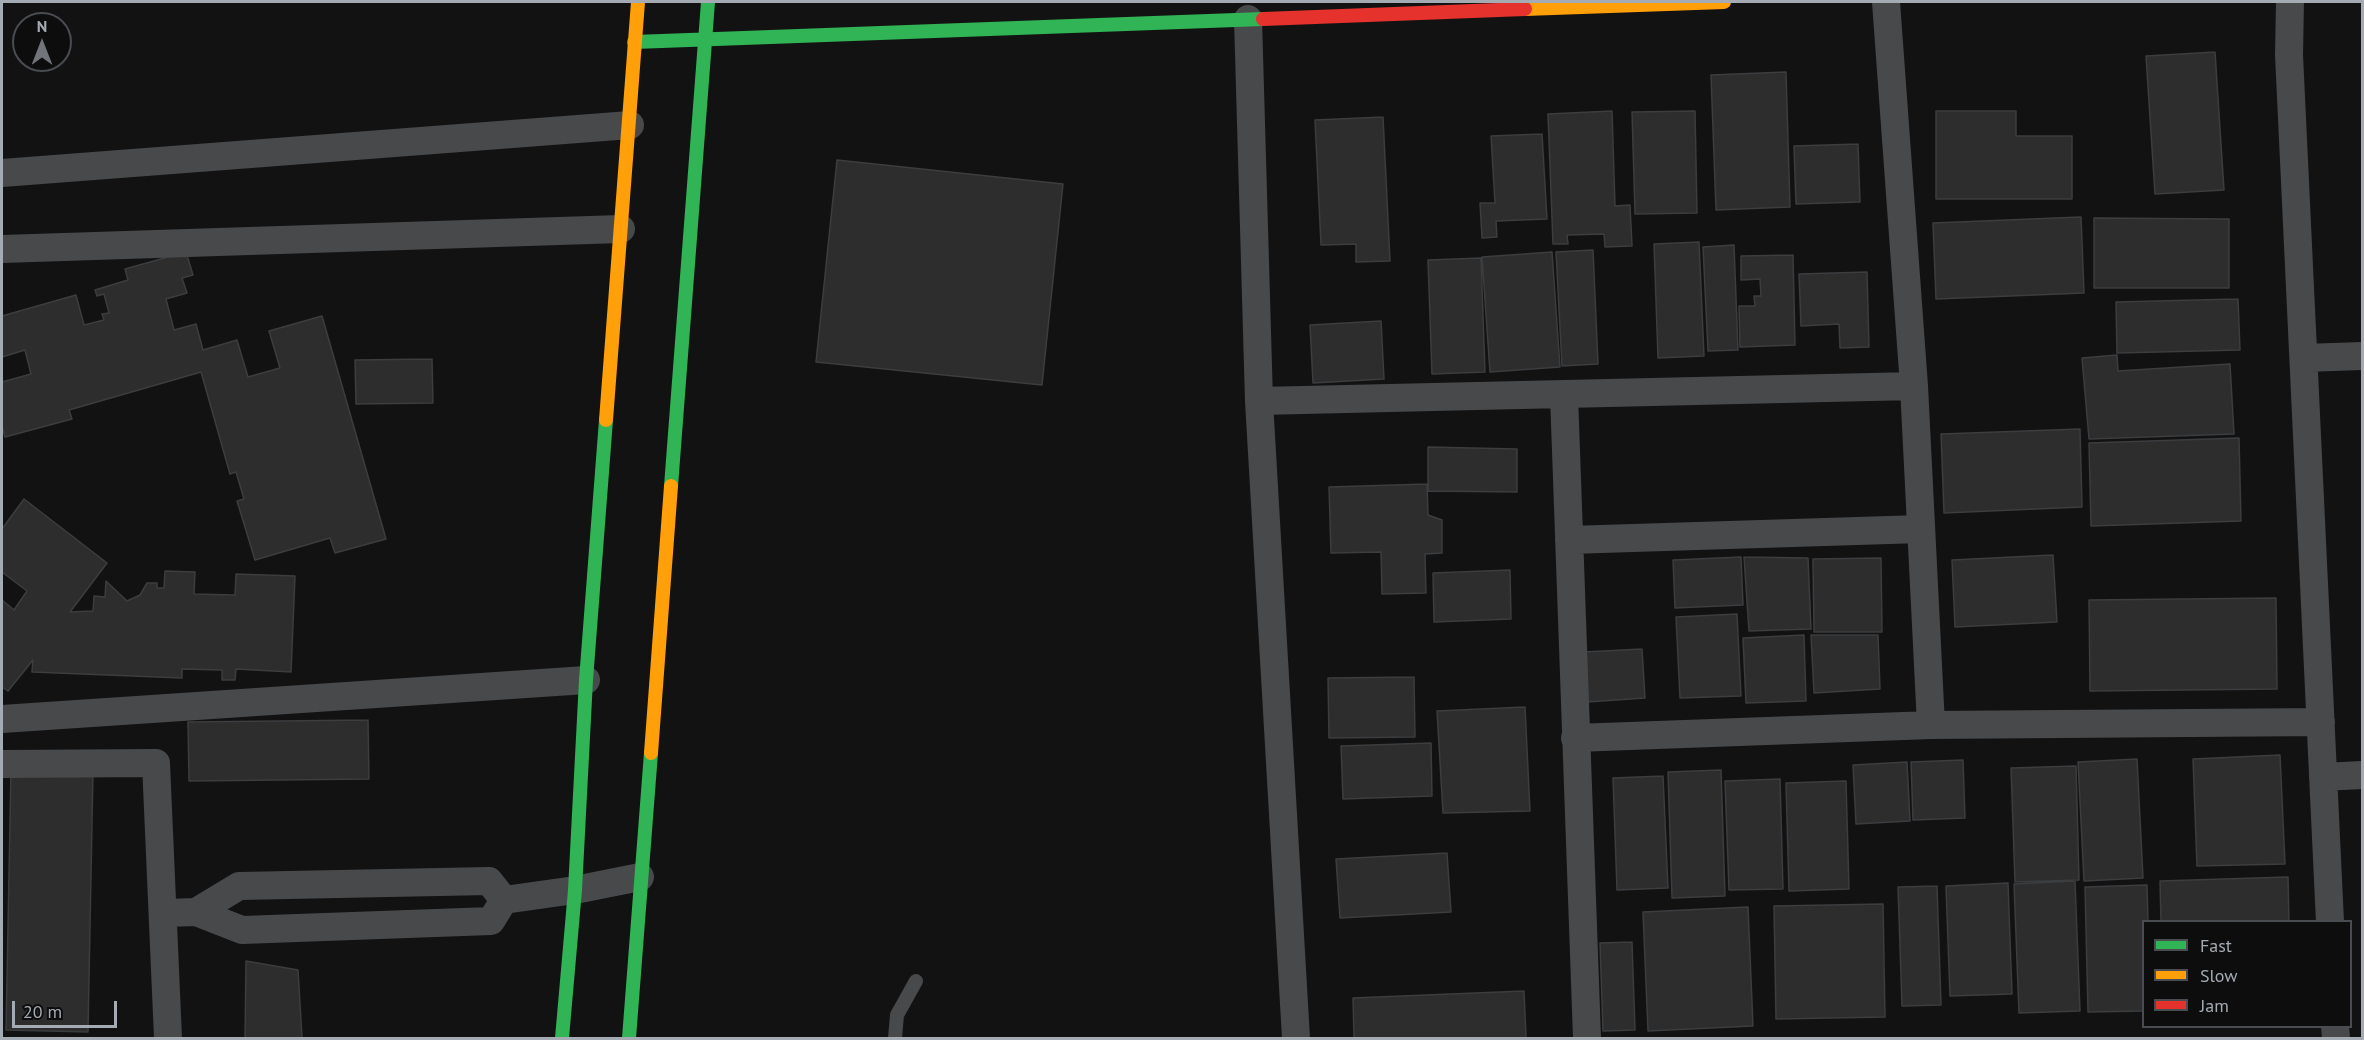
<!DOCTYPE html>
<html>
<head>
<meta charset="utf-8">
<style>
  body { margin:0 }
  #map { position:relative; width:2364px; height:1040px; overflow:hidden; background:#121213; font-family:"PT Sans",sans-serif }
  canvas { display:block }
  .frame { position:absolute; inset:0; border:3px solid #a4abb2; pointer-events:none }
  .legend { position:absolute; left:2142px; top:920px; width:210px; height:108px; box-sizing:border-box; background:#0d0d0e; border:2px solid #494c50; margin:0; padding:8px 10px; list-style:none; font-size:18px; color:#a4abb2 }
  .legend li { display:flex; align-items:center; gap:12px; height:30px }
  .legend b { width:30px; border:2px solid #494c50 }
  .north { position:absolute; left:12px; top:12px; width:60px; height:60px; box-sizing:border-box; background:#0d0d0e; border:2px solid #494c50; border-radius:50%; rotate:0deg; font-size:16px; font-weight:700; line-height:24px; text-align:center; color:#a4abb2 }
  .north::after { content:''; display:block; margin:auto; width:21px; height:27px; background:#71757a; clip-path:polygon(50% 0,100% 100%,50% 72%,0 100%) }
  .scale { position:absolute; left:12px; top:1001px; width:105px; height:27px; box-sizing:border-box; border:3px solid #a4abb2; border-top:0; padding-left:8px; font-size:18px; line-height:21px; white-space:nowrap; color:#a4abb2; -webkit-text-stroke:4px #0d0d0e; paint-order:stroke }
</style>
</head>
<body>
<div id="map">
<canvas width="2364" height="1040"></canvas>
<div class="frame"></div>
<ul class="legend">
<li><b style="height:8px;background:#30b455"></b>Fast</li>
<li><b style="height:8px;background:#ff9f0a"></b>Slow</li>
<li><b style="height:8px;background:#e5322d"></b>Jam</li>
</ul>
<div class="north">N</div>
<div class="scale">20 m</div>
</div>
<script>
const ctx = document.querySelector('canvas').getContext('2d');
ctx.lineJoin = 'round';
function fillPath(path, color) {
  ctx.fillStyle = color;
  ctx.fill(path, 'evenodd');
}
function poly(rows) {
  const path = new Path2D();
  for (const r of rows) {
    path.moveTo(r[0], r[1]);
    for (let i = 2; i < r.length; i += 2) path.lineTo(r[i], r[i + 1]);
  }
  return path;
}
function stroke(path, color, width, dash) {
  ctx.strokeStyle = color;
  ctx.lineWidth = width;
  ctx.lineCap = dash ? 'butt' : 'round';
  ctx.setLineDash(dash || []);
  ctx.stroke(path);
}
const building = poly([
  [2215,52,2224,190,2155,194,2146,56,2215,52],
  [1786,72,1790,207,1716,210,1711,75,1786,72],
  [1612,111,1615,206,1630,205,1632,246,1605,247,1604,234,1567,235,1568,244,1553,244,1548,114,1612,111],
  [1695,111,1697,213,1635,214,1632,112,1695,111],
  [1936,111,2016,111,2016,136,2072,136,2072,199,1936,199,1936,111],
  [1383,117,1390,261,1356,262,1356,244,1321,245,1315,120,1383,117],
  [1542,134,1547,219,1496,221,1497,237,1482,238,1480,203,1495,203,1491,136,1542,134],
  [1858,144,1860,202,1796,204,1794,146,1858,144],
  [837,160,1063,184,1042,385,816,362,837,160],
  [2081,217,2084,293,1936,299,1933,223,2081,217],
  [2094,218,2229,219,2229,288,2094,288,2094,218],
  [1699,242,1704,356,1658,358,1654,244,1699,242],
  [1734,245,1738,350,1708,351,1703,247,1734,245],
  [1593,250,1598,364,1562,366,1556,252,1593,250],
  [186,252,193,275,182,278,187,293,166,299,174,330,196,324,203,350,237,340,248,377,280,368,269,331,322,316,386,539,335,553,330,538,255,560,237,501,244,499,236,472,230,474,201,372,69,410,72,419,5,437,2,426,2,382,31,374,25,350,2,357,2,316,76,295,84,325,104,320,102,314,109,313,104,294,97,296,95,290,128,280,125,269,186,252],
  [1552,252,1560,367,1490,372,1482,257,1552,252],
  [1793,255,1795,345,1740,347,1739,306,1755,306,1754,296,1761,296,1760,279,1741,280,1741,256,1793,255],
  [1481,258,1485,372,1432,374,1428,260,1481,258],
  [1867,272,1869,347,1840,348,1839,324,1801,326,1799,274,1867,272],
  [2238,299,2240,350,2117,353,2116,302,2238,299],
  [1381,321,1384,379,1313,383,1310,325,1381,321],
  [2117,355,2118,371,2230,364,2234,434,2089,439,2082,358,2117,355],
  [432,359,433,403,356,404,355,360,432,359],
  [2080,429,2082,507,1944,513,1941,434,2080,429],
  [2239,438,2241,521,2091,526,2089,443,2239,438],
  [1428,447,1517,449,1517,492,1428,491,1428,447],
  [1427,484,1428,515,1442,520,1442,553,1425,554,1426,593,1382,594,1381,552,1331,553,1329,487,1427,484],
  [24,499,107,563,70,612,93,611,94,596,105,597,106,581,127,601,140,595,147,583,157,583,157,588,164,588,165,571,195,572,194,594,235,595,236,574,295,576,291,672,236,669,235,680,222,680,222,670,182,669,182,678,32,672,33,660,8,691,2,687,2,600,14,610,27,591,2,572,2,529,24,499],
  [2053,555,2057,622,1955,627,1952,560,2053,555],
  [1741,557,1743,605,1675,608,1673,560,1741,557],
  [1744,557,1808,558,1811,629,1749,631,1744,557],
  [1881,558,1882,632,1814,632,1813,559,1881,558],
  [1510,570,1511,619,1434,622,1433,573,1510,570],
  [2276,598,2277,689,2090,691,2089,600,2276,598],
  [1737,614,1741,696,1680,698,1676,617,1737,614],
  [1804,635,1806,701,1746,703,1743,638,1804,635],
  [1811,635,1878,635,1880,689,1814,693,1811,635],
  [1642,649,1645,698,1587,702,1584,652,1642,649],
  [1414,677,1415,737,1329,738,1328,678,1414,677],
  [1525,707,1530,811,1443,813,1437,711,1525,707],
  [368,720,369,779,189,781,188,722,368,720],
  [1431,743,1432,796,1343,799,1341,746,1431,743],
  [2280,755,2285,864,2197,866,2193,759,2280,755],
  [2137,759,2143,878,2084,881,2078,762,2137,759],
  [1963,760,1965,818,1913,820,1911,762,1963,760],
  [1907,762,1910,821,1856,824,1853,765,1907,762],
  [2076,766,2079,880,2015,882,2011,768,2076,766],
  [11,770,93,771,88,1032,6,1030,11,770],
  [1721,770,1725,896,1672,898,1668,772,1721,770],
  [1663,776,1668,888,1617,890,1613,778,1663,776],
  [1780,779,1783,889,1729,890,1725,781,1780,779],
  [1846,781,1849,889,1789,891,1786,783,1846,781],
  [1447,853,1451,912,1340,918,1336,859,1447,853],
  [2288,877,2289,922,2161,922,2160,881,2288,877],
  [2075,881,2080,1011,2019,1013,2014,884,2075,881],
  [2008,883,2012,994,1950,996,1946,886,2008,883],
  [2147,885,2148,922,2144,922,2144,1011,2088,1012,2085,887,2147,885],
  [1937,886,1941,1005,1902,1006,1898,887,1937,886],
  [1883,904,1885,1017,1776,1019,1774,906,1883,904],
  [1748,907,1753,1026,1648,1031,1643,912,1748,907],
  [1632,942,1635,1030,1603,1031,1600,943,1632,942],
  [246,961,298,970,302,1038,245,1038,246,961],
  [1524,991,1526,1038,1354,1038,1353,998,1524,991]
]);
fillPath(building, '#2d2d2e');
stroke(building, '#3b3d3f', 1.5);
stroke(poly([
  [895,1038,897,1015,916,981]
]), '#47494b', 14);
stroke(poly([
  [1886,2,1914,386,1931,725,2321,722],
  [2290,2,2289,55,2330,922],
  [1248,19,1259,401,1296,1038],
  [2,173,630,125],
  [2,249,621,229],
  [2304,358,2362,356],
  [1564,395,1587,1038],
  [1259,401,1914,386],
  [1569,540,1921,529],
  [2,719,586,680],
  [1575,738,1931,725],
  [2,764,156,763,168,1038],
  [2323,777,2362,775],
  [196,912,239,886,489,881,504,900],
  [165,913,196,912,242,930,491,921,504,900,575,890,640,877],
  [2335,1026,2336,1038]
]), '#47494b', 28);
stroke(poly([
  [634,42,1263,19],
  [671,486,708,2],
  [562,1038,575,890,586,680,606,420],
  [629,1038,651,753]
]), '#30b455', 14);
stroke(poly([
  [1525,9,1724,2],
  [606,420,638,2],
  [651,753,671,486]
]), '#ff9f0a', 14);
stroke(poly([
  [1263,19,1525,9]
]), '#e5322d', 14);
</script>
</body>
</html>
